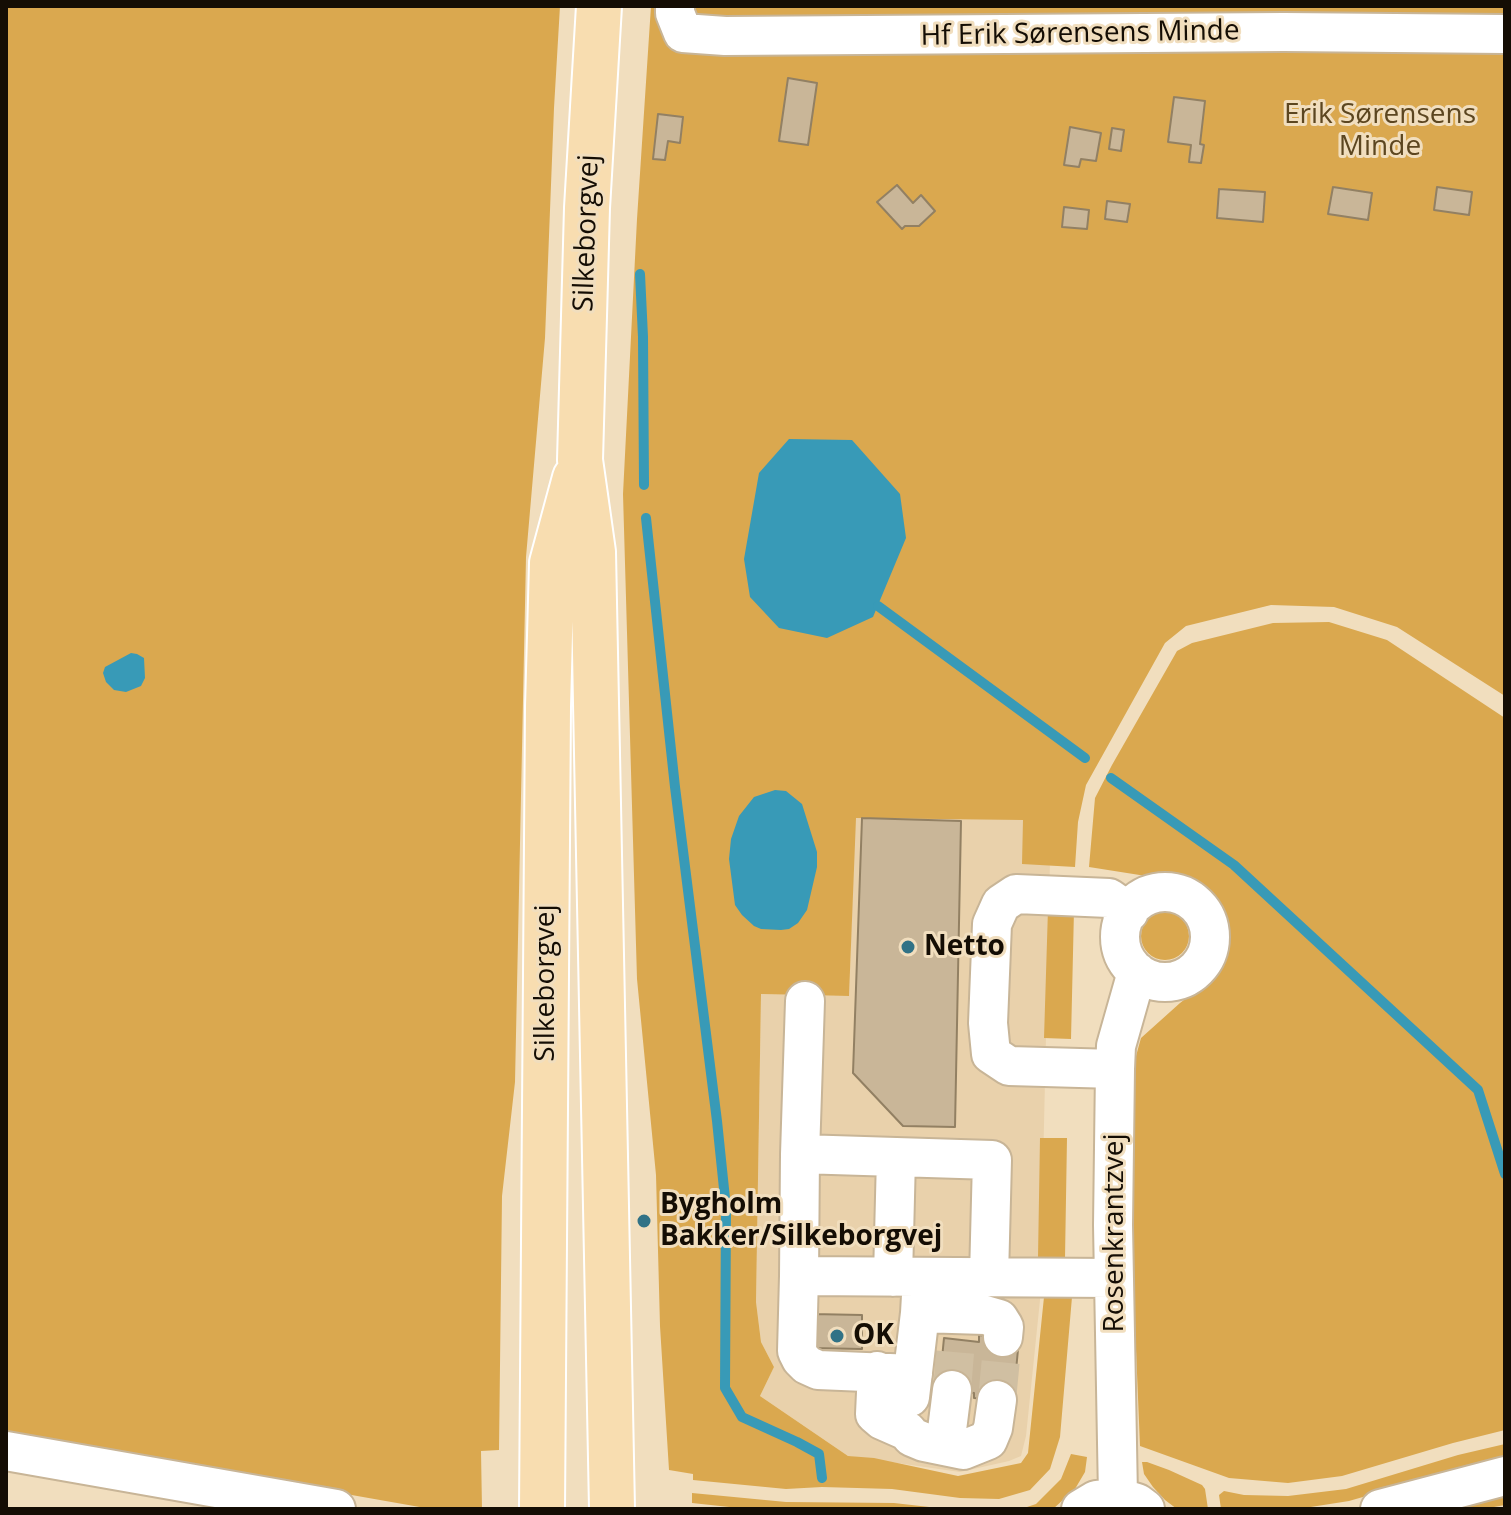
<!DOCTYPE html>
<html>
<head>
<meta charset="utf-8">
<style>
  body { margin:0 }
  #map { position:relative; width:1511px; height:1515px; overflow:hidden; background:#f1debe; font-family:"Open Sans",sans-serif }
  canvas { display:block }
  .frame { position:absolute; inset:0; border:8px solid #140d04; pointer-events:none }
</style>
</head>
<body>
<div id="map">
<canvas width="1511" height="1515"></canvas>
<div class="frame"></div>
</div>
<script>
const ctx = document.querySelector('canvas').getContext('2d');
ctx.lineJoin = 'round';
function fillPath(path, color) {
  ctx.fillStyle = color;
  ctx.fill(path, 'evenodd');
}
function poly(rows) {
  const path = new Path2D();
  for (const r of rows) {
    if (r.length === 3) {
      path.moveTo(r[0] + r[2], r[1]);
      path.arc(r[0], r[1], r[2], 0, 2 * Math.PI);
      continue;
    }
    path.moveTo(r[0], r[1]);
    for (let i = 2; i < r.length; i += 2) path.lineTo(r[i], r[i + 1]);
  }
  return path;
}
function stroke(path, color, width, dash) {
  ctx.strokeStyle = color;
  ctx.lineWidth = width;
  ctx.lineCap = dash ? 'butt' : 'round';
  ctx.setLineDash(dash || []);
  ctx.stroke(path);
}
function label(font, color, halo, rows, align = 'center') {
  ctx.font = font + ' "Open Sans",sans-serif';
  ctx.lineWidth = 6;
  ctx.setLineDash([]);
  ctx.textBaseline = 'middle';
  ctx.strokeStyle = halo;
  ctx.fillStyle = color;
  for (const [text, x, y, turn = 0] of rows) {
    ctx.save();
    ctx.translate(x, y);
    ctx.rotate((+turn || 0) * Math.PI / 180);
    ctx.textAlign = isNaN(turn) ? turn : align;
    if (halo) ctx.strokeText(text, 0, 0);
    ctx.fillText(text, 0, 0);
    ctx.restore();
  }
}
fillPath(poly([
  [1051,817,1040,1300,1026,1436,1021,1456,1009,1461,960,1472,848,1456,760,1396,774,1367,761,1342,756,1302,761,994,849,996,855,818]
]), '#e9d1ab');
fillPath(poly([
  [6,6,560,6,554,108,545,338,526,557,515,1082,502,1196,499,1450,481,1451,482,1509,431,1509,6,1434],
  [651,6,1505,6,1505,696,1397,627,1334,607,1271,605,1186,626,1165,643,1086,785,1078,822,1075,867,1022,864,1023,820,856,818,849,996,761,994,756,1302,761,1342,774,1367,760,1396,848,1456,874,1458,958,1476,1021,1463,1028,1453,1044,1297,1072,1297,1060,1437,1050,1469,1030,1490,999,1499,960,1498,892,1489,822,1487,786,1489,693,1480,693,1474,669,1470,660,1326,656,1175,637,979,623,494,637,219],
  [1329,622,1387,640,1505,718,1505,1430,1453,1443,1342,1476,1288,1483,1229,1478,1140,1446,1131,1228,1133,1067,1141,1038,1180,1003,1220,972,1228,941,1223,912,1207,888,1180,875,1146,876,1089,867,1095,798,1112,765,1177,651,1192,643,1273,623],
  [1048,909,1074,910,1071,1039,1044,1038],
  [1165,936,24],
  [1040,1138,1067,1138,1065,1258,1038,1257],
  [1505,1444,1505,1456,1349,1501,1298,1509,1221,1509,1219,1495,1224,1491,1244,1495,1288,1496,1346,1489,1458,1455],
  [1071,1454,1087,1457,1085,1472,1075,1489,1053,1509,1021,1509,1036,1504,1061,1479],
  [1142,1462,1147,1462,1169,1470,1202,1485,1205,1489,1208,1509,1177,1509,1165,1500,1153,1487,1144,1474],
  [692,1493,786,1502,894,1503,947,1509,748,1509,692,1503],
  [1505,1494,1505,1505,1483,1509,1450,1509]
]), '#daa84f');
fillPath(poly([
  [789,439,852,440,900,494,906,538,873,617,827,638,779,628,750,597,744,559,759,473],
  [131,653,137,654,144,658,145,678,141,686,126,692,114,690,106,682,103,673,105,667],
  [775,790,786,791,802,804,817,852,817,867,807,910,798,923,789,929,781,930,761,929,754,926,742,915,735,905,729,859,731,839,739,816,754,797]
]), '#389ab7');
stroke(poly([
  [640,274,643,337,644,485],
  [646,518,675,787,717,1121,726,1208,725,1388,742,1417,797,1442,819,1454,822,1478],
  [878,606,1085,758],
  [1111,778,1234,865,1478,1090,1505,1174]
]), '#389ab7', 10);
const building = poly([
  [788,78,817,83,808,145,779,141,788,78],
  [1174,97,1205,101,1200,144,1204,145,1201,163,1189,162,1191,145,1168,142,1174,97],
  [658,114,683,117,680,143,668,141,665,160,653,159,658,114],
  [1070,127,1101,133,1096,161,1081,159,1079,167,1064,165,1070,127],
  [1112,128,1124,130,1121,151,1109,149,1112,128],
  [897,185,913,203,921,195,935,211,919,226,905,226,902,229,877,202,897,185],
  [1333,187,1372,193,1368,220,1328,214,1333,187],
  [1437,187,1472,192,1469,215,1434,210,1437,187],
  [1219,189,1265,192,1263,222,1217,218,1219,189],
  [1107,201,1130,204,1127,222,1105,219,1107,201],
  [1064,207,1089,210,1087,229,1062,227,1064,207],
  [862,818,961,821,955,1127,903,1126,853,1073,862,818],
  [812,1314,862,1315,862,1349,811,1348,812,1314],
  [979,1335,1019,1339,1013,1402,974,1398,974,1393,939,1389,944,1338,979,1342,979,1335]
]);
fillPath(building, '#c9b698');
stroke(building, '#928063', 2);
stroke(poly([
  [952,1390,956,1340],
  [997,1400,1003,1337]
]), '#d0bfa2', 38, [38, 19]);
const minor = poly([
  [675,6,675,13,683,33,725,36,1284,32,1505,34],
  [1165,937,45],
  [805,1001,800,1154,799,1276,1114,1278],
  [1115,1069,1009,1066,991,1054,988,1023,992,924,1001,904,1016,894,1109,898,1129,912],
  [800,1154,992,1160,989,1277],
  [799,1276,797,1351,801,1359,807,1365,818,1370,913,1374],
  [893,1277,896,1157],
  [920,1313,985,1315,999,1319,1004,1327,1003,1337],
  [877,1371,875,1414,882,1420,907,1431,912,1437,924,1442,963,1450,988,1440,993,1428,997,1400],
  [910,1397,920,1313,922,1278],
  [945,1446,952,1390],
  [6,1451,336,1509],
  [1118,1497,1113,1225,1115,1069,1116,1046,1137,972],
  [1081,1509,1096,1500,1118,1497,1137,1503,1145,1509],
  [1380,1509,1505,1476]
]);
const major = poly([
  [599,6,587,208,580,460,593,552,612,1509],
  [542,1509,548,707,552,563,575,478]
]);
stroke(minor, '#c8b597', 42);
stroke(major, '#fff', 48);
stroke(minor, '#fff', 38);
stroke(major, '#f8ddb0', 44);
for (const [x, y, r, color] of [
  [908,947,8,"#317286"],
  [644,1221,8,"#317286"],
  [837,1336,8,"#317286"]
]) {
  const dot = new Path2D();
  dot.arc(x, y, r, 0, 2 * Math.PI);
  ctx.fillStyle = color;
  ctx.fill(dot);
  stroke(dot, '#f1debe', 3);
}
label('28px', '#140d04', '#f1debe', [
  ["Hf Erik Sørensens Minde",1080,34,-1],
  ["Silkeborgvej",587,233,-88],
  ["Silkeborgvej",546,983,-90],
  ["Rosenkrantzvej",1115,1233,-90]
]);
label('28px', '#5c4620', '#f1debe', [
  ["Erik Sørensens",1380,115],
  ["Minde",1380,147]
]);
label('bold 28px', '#140d04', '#f1debe', [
  ["Netto",924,947],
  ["Bygholm",660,1205],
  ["Bakker/Silkeborgvej",660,1237],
  ["OK",853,1336]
], 'left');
</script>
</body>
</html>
